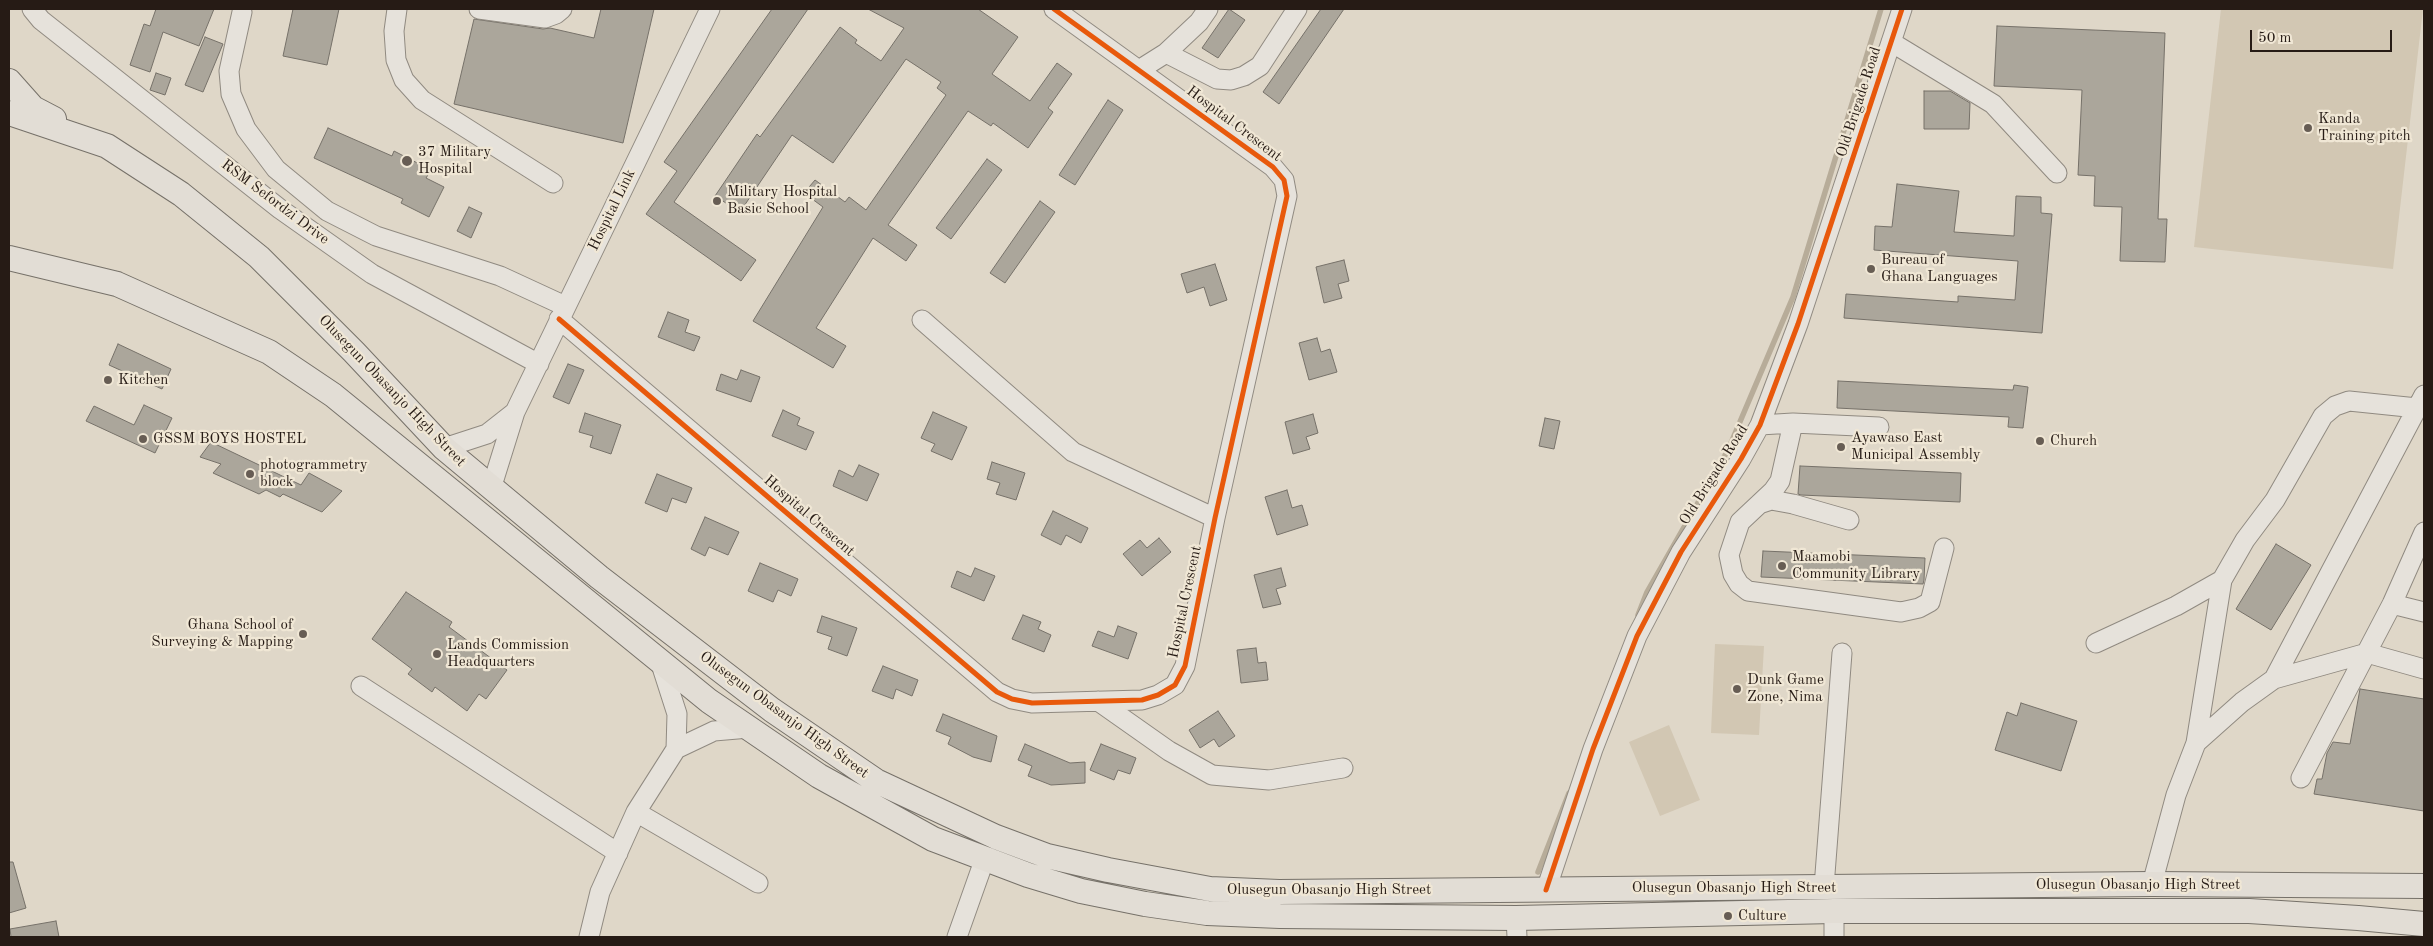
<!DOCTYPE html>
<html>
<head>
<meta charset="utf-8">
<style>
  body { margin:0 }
  #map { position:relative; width:2433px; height:946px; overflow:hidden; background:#dfd7c8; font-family:"Old Standard TT",serif }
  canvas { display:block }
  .frame { position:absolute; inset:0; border:10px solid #261b15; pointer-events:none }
  .scale { position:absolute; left:2250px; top:30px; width:142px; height:22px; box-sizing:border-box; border:2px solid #261b15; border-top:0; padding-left:6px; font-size:15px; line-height:18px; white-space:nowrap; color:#261b15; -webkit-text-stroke:4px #f0e7d5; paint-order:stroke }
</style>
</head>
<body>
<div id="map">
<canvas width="2433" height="946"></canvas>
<div class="frame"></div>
<div class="scale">50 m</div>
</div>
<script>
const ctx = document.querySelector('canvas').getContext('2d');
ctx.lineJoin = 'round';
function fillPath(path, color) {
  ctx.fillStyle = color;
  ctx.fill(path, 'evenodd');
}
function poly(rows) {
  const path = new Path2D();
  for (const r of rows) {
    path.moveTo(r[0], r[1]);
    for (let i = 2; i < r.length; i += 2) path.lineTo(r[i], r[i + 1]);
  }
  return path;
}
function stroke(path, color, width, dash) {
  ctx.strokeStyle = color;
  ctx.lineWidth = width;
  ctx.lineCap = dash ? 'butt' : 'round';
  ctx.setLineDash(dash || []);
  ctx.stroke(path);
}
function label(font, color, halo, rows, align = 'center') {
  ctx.font = font + ' "Old Standard TT",serif';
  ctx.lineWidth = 4.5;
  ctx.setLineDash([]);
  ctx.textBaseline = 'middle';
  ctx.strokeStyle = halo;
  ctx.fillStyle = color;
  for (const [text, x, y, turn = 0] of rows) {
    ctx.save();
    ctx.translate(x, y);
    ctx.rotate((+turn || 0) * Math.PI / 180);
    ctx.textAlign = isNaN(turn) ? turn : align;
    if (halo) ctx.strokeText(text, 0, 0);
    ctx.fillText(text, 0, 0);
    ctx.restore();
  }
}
fillPath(poly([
  [2221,9,2423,9,2393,269,2194,247],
  [1715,644,1764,646,1759,735,1711,733],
  [1669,725,1700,800,1660,816,1629,742]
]), '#d2c7b3');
stroke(poly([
  [1638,615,1647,592,1728,450,1793,297,1881,9],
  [1538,872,1569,793]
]), '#b7ac99', 5.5);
const building = poly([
  [156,9,214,9,199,46,163,32,150,72,130,65,144,24,150,26,156,9],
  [293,9,339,9,327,65,283,56,293,9],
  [601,9,654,9,623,143,454,104,474,19,543,29,550,28,594,38,601,9],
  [772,9,808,9,674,202,756,260,741,281,646,214,677,171,664,162,772,9],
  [868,9,978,9,1018,37,992,74,1030,101,1057,63,1072,74,1048,108,1053,112,1028,148,993,123,991,126,968,111,888,225,917,245,906,261,873,238,816,328,846,346,833,368,753,321,823,207,804,193,815,180,845,202,849,197,866,210,946,95,937,88,941,82,906,59,833,163,792,135,740,212,715,196,757,134,760,137,840,27,857,40,855,43,881,61,904,28,868,9],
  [1229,9,1245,20,1218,58,1202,48,1229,9],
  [1321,9,1344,9,1279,104,1263,92,1321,9],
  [1997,26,2165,33,2158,219,2167,219,2165,262,2120,261,2122,207,2094,206,2095,176,2078,175,2082,90,1994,86,1997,26],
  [205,37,223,44,203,92,185,85,205,37],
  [156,73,171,78,165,95,150,90,156,73],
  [1924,91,1950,91,1970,103,1969,129,1924,129,1924,91],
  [1108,100,1123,110,1075,185,1059,175,1108,100],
  [328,128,392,156,394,151,431,170,426,178,444,187,429,217,401,203,403,199,314,158,328,128],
  [987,159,1002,170,951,239,936,228,987,159],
  [1897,184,1959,191,1954,232,2014,236,2016,196,2041,197,2041,213,2052,214,2042,333,1844,318,1846,294,1958,302,1958,296,2015,300,2018,261,1874,250,1875,226,1892,227,1897,184],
  [1040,201,1055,212,1005,283,990,273,1040,201],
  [469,207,482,213,471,238,457,231,469,207],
  [1344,260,1349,281,1338,284,1342,298,1324,303,1316,267,1344,260],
  [1215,264,1227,300,1210,306,1204,287,1187,293,1181,274,1215,264],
  [668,312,689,320,685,332,700,337,694,351,658,337,668,312],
  [1317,338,1321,352,1330,349,1337,372,1309,380,1299,343,1317,338],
  [118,344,171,369,162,389,109,365,118,344],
  [568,364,584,370,569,404,553,397,568,364],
  [741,370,760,377,751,402,716,390,721,374,737,380,741,370],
  [1838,381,2013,390,2014,385,2028,387,2023,428,2008,427,2009,417,1837,408,1838,381],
  [144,405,172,418,155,453,86,421,94,406,134,425,144,405],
  [783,410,800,418,797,425,814,432,806,450,772,436,783,410],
  [933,412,967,427,952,460,931,451,935,444,921,438,933,412],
  [585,413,621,425,611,454,590,447,593,436,579,432,585,413],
  [1313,414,1318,433,1306,437,1310,449,1293,454,1285,422,1313,414],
  [1545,418,1560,421,1554,449,1539,446,1545,418],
  [211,442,301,485,309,473,342,491,322,512,283,494,280,497,266,490,259,494,213,473,221,464,200,457,211,442],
  [992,462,1025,473,1016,500,996,494,1000,483,987,479,992,462],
  [859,465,879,474,867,501,833,486,839,470,853,477,859,465],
  [1800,466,1961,473,1960,502,1801,495,1798,494,1800,466],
  [657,474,692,488,686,503,672,498,667,512,645,503,657,474],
  [1287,490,1292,508,1302,505,1308,525,1277,535,1265,497,1287,490],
  [1053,511,1088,528,1081,543,1066,535,1061,545,1041,535,1053,511],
  [705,517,739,532,728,555,709,547,705,556,691,549,705,517],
  [1159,538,1171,552,1142,576,1123,554,1140,540,1147,548,1159,538],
  [2276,544,2311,565,2271,630,2236,609,2276,544],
  [1763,551,1925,558,1924,580,1923,584,1761,577,1763,551],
  [760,563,798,579,791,596,778,590,773,602,748,591,760,563],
  [975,568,995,576,984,601,951,587,957,571,971,577,975,568],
  [1281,568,1286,586,1276,589,1281,604,1263,608,1254,575,1281,568],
  [406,592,452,622,449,627,507,670,486,699,479,694,467,711,435,687,432,692,408,674,412,669,372,639,406,592],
  [1023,615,1041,622,1038,629,1051,635,1044,652,1012,639,1023,615],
  [822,616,857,628,847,656,828,649,832,637,817,632,822,616],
  [1118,626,1137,633,1128,659,1092,646,1098,631,1114,637,1118,626],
  [1256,648,1258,663,1266,662,1268,680,1241,683,1237,650,1256,648],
  [883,666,918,680,912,696,896,689,893,699,872,691,883,666],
  [2360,689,2424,699,2424,811,2314,794,2317,779,2322,779,2327,753,2333,742,2350,744,2360,689],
  [2021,703,2077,721,2061,771,1995,750,2007,712,2017,716,2021,703],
  [1218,711,1235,736,1219,747,1214,739,1200,748,1189,730,1218,711],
  [943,714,997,736,991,762,973,757,948,744,951,737,936,731,943,714],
  [1025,744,1070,763,1085,762,1085,783,1051,785,1028,776,1032,766,1018,760,1025,744],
  [1101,744,1136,758,1130,774,1118,770,1114,780,1090,770,1101,744],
  [9,862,13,862,26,908,9,913,9,862],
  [56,921,59,937,11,937,10,929,56,921]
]);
fillPath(building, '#aba69b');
stroke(building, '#767169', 1);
const minor = poly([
  [32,9,41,20,280,209,372,274,539,364],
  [397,9,394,31,396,60,404,80,422,100,553,183],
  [479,9,545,18,556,14,562,9],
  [242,12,229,71,231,94,246,129,276,169,327,211,376,236,500,276,565,306],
  [1891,42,1993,104,2057,173],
  [1166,53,1217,79,1231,80,1244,76,1260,66,1297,9],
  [1139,70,1166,53,1199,22,1208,9],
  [559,319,997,692,1012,699,1032,703,1142,700,1158,695,1175,685,1185,666,1215,518,1287,196,1284,180,1273,167,1054,9],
  [922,320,1073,452,1215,518],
  [1793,423,1780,481,1773,491,1740,522,1729,555,1733,574,1739,584,1748,591,1901,612,1919,608,1930,602,1944,548],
  [1760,425,1793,423,1879,427],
  [444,448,487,434,515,412],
  [491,489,515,412,710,9],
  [1759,504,1771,500,1793,504,1849,520],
  [2392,604,2424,612],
  [2096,643,2176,606,2222,580],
  [660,661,677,714,676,749],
  [2274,679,2424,395],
  [361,686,618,853],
  [1098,701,1169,751,1212,775,1269,780,1343,768],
  [2196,743,2222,580,2245,540,2275,500,2323,416,2335,406,2349,401,2417,408],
  [2301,778,2392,604,2424,532],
  [636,812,758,883],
  [2152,884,2176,795,2196,743,2242,702,2274,679,2367,653,2424,669],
  [1824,887,1842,653],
  [1546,890,1593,749,1637,636,1681,552,1741,459,1760,425,1798,324,1902,9],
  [1834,911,1834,937],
  [1516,918,1517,937],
  [589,937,600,892,636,812,676,749,714,731,749,728],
  [957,937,985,858]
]);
const major = poly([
  [9,81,33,108,54,119],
  [9,113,107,146,181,194,259,257,354,352,444,448,599,577,772,710,876,781,996,837,1047,856,1108,870,1210,889,1279,892,2152,884,2424,886],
  [9,258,117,284,269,352,333,395,709,701,819,776,933,839,1028,875,1081,891,1145,904,1207,913,1280,916,1516,918,1834,911,2249,911,2358,918,2424,924]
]);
stroke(minor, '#908a81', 21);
stroke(major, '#767169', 26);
stroke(minor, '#e6e2db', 19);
stroke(major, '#e2ddd5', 24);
stroke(poly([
  [559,319,997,692,1012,699,1032,703,1142,700,1158,695,1175,685,1185,666,1215,518,1287,196,1284,180,1273,167,1054,9],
  [1546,890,1593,749,1637,636,1681,552,1741,459,1760,425,1798,324,1902,9]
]), '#e8590c', 5);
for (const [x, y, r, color] of [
  [2308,128,5,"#675d54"],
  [407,161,6,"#675d54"],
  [717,201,5,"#675d54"],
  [1871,269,5,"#675d54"],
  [108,380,5,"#675d54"],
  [143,439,5,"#675d54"],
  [2040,441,5,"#675d54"],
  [1841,447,5,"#675d54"],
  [250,474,5,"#675d54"],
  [1782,566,5,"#675d54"],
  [303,634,5,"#675d54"],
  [437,654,5,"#675d54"],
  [1737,689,5,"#675d54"],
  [1728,916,5,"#675d54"]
]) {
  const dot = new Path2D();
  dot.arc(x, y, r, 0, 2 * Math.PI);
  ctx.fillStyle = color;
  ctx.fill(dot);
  stroke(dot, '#f0e7d5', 2);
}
label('15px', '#261b15', '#f0e7d5', [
  ["Old Brigade Road",1859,102,-72],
  ["Hospital Crescent",1234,124,37],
  ["RSM Sefordzi Drive",275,202,37],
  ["Hospital Link",612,210,-64],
  ["Olusegun Obasanjo High Street",392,391,46],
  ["Old Brigade Road",1714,475,-58],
  ["Hospital Crescent",809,516,41],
  ["Hospital Crescent",1185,602,-78],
  ["Olusegun Obasanjo High Street",784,715,36],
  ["Olusegun Obasanjo High Street",2138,885],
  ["Olusegun Obasanjo High Street",1734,888],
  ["Olusegun Obasanjo High Street",1329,890]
]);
label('15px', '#261b15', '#f0e7d5', [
  ["Kanda",2318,119],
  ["Training pitch",2318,136],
  ["37 Military",418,152],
  ["Hospital",418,169],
  ["Military Hospital",727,192],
  ["Basic School",727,209],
  ["Bureau of",1881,260],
  ["Ghana Languages",1881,277],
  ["Kitchen",118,380],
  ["Ayawaso East",1851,438],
  ["Municipal Assembly",1851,455],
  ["GSSM BOYS HOSTEL",153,439],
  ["Church",2050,441],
  ["photogrammetry",260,465],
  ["block",260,482],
  ["Maamobi",1792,557],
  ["Community Library",1792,574],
  ["Ghana School of",293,625,"right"],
  ["Surveying & Mapping",293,642,"right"],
  ["Lands Commission",447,645],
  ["Headquarters",447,662],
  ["Dunk Game",1747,680],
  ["Zone, Nima",1747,697],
  ["Culture",1738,916]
], 'left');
</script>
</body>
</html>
